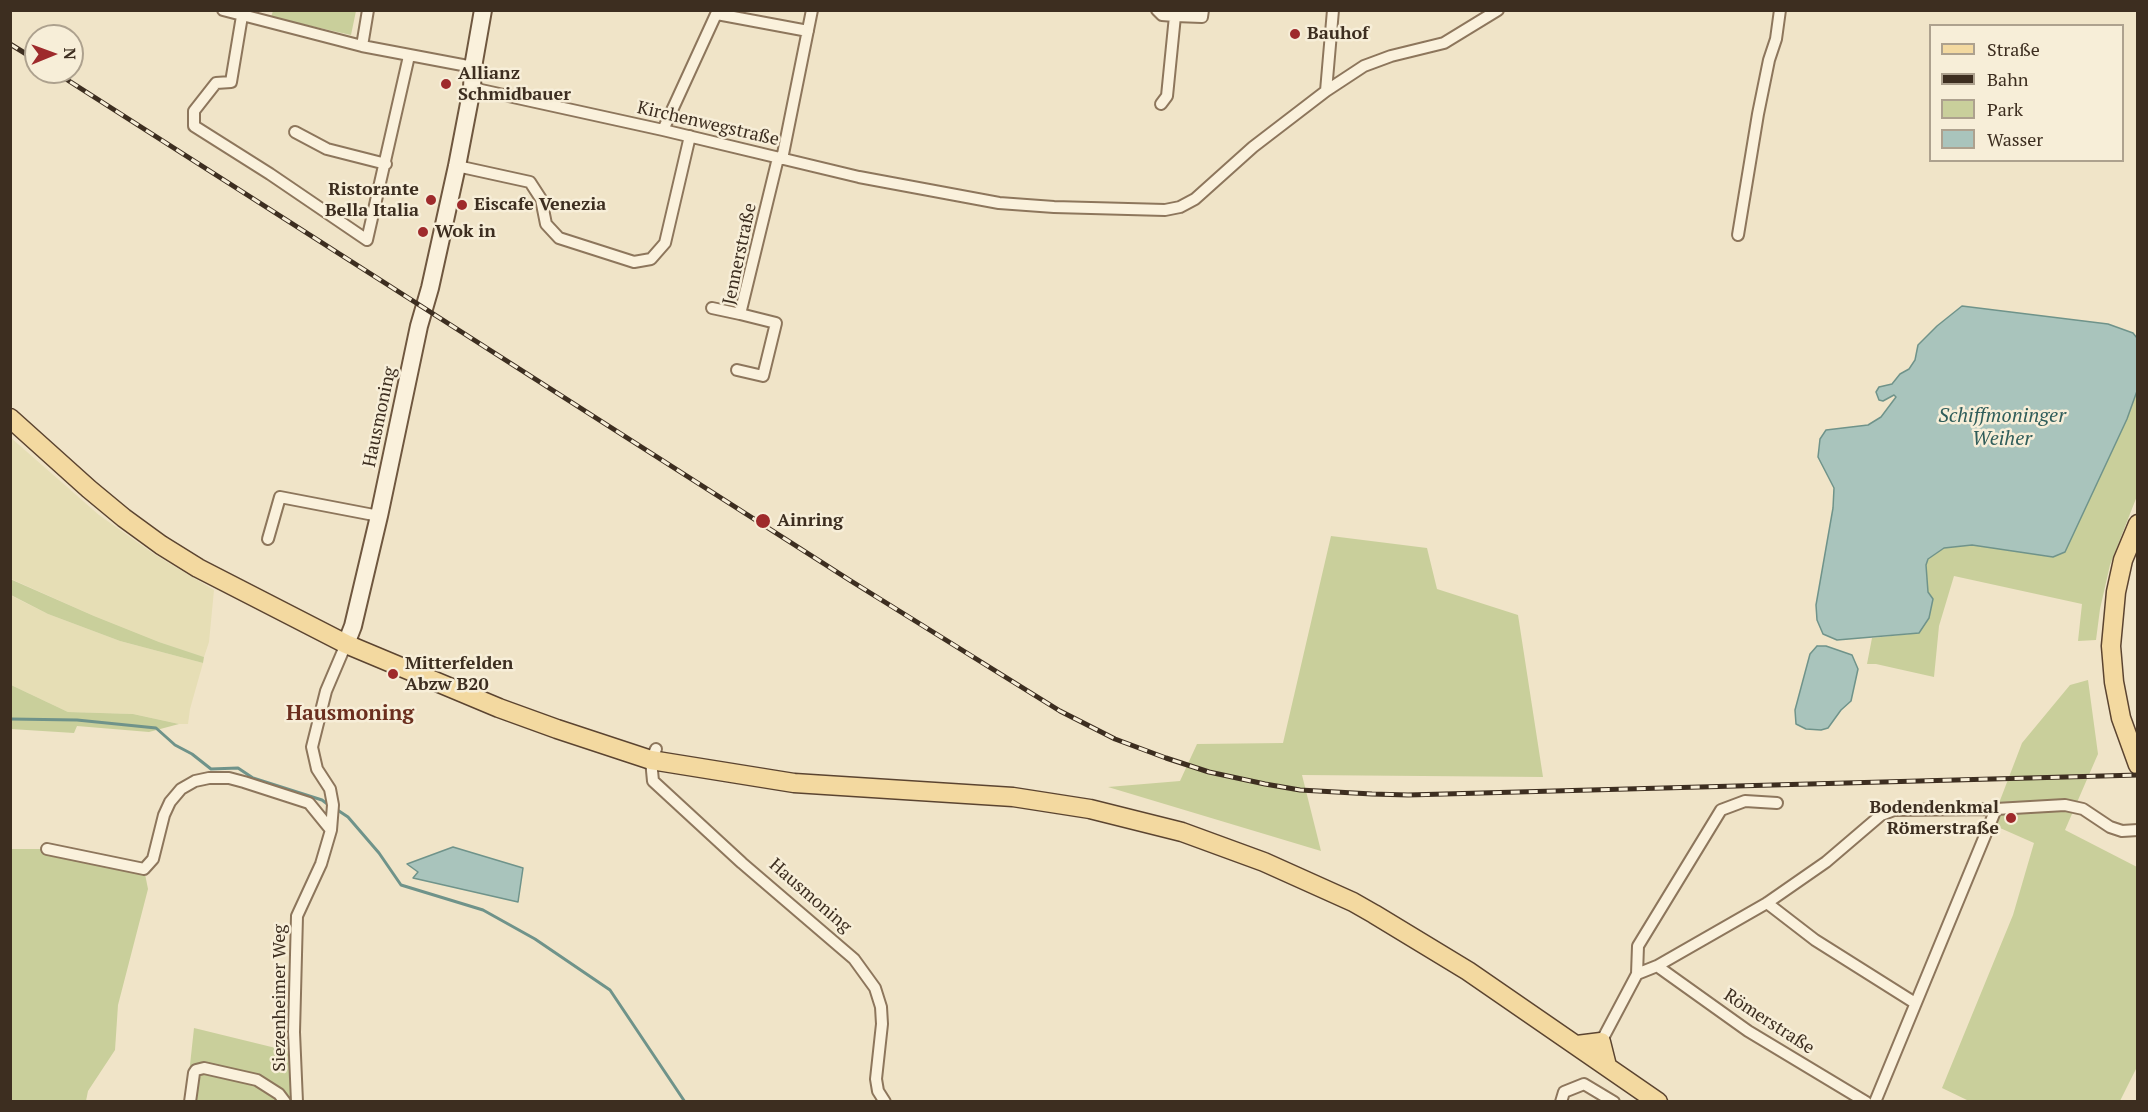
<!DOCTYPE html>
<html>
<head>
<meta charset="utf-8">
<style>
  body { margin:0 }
  #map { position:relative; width:2148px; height:1112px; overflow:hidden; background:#f0e4c8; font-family:"PT Serif",serif }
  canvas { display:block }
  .frame { position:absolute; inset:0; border:12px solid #3d2e20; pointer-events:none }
  .legend { position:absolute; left:1929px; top:24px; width:195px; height:138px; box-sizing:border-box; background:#f7eed8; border:2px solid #ada18e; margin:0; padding:8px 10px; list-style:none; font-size:18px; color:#3d2e20 }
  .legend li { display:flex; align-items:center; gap:12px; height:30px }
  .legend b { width:30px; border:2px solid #ada18e }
  .north { position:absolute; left:24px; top:24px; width:60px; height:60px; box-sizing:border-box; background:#f7eed8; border:2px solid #ada18e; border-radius:50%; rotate:89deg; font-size:16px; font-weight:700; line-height:24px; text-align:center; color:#3d2e20 }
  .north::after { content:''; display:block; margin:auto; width:21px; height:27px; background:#9e2a2b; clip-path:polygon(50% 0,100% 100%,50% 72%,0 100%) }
</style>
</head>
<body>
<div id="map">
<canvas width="2148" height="1112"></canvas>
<div class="frame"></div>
<ul class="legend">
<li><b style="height:8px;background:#f3d9a0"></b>Straße</li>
<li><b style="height:8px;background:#3d2e20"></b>Bahn</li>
<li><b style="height:16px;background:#c9cf9b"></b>Park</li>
<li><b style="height:16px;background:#a9c4bc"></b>Wasser</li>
</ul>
<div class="north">N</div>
</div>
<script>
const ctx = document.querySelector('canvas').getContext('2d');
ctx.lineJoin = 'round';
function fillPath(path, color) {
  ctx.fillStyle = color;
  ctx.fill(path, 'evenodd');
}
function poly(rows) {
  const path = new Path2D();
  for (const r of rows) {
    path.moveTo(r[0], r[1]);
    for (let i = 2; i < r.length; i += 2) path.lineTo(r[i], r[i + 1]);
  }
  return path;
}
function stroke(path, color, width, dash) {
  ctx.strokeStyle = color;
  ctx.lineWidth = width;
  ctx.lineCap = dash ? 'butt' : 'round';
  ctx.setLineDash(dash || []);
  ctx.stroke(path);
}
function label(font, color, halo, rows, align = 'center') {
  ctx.font = font + ' "PT Serif",serif';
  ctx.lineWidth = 5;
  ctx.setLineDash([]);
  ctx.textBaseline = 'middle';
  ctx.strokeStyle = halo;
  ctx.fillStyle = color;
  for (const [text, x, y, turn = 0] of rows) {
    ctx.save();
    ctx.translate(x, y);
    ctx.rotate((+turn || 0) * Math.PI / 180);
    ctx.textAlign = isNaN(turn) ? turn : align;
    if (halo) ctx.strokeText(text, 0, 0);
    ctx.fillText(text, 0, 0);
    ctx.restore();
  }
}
fillPath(poly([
  [10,437,99,515,154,554,214,590,209,642,204,657,159,642,94,616,11,579],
  [10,595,48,614,120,641,203,663,190,709,188,724,179,724,133,714,68,712,11,685]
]), '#e6deb5');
fillPath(poly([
  [273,11,273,10,356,11,351,35,271,17],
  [2137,391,2137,496,2110,565,2100,609,2096,640,2078,641,2082,604,1954,576,1939,626,1934,677,1876,664,1867,664,1872,638,1919,633,1933,599,1928,592,1926,565,1928,559,1944,548,1972,545,2053,557,2065,552,2127,419],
  [1331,536,1427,548,1437,589,1518,615,1543,777,1302,775,1321,851,1108,787,1180,781,1197,744,1283,743],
  [10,579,94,616,159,642,204,657,203,663,120,641,48,614,11,595],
  [2088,680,2098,754,2065,830,2137,867,2137,1067,2120,1101,1969,1101,1942,1088,2013,915,2034,843,1991,824,2022,743,2070,685],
  [11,685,68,712,133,714,179,724,149,732,77,726,74,733,11,729],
  [10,849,47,849,144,869,148,889,118,1005,115,1050,88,1091,86,1101,11,1101],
  [194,1028,292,1052,292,1101,186,1102]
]), '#c9cf9b');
const water = poly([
  [1962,306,2108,324,2133,333,2137,338,2137,391,2127,419,2065,552,2053,557,1972,545,1944,548,1928,559,1926,565,1928,592,1933,599,1929,618,1919,633,1837,640,1823,634,1817,620,1816,605,1833,508,1834,488,1818,457,1820,439,1826,430,1868,425,1881,417,1896,397,1894,395,1883,401,1879,400,1876,392,1879,387,1892,384,1900,374,1909,369,1915,360,1918,345,1937,326,1962,306],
  [1817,646,1826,646,1852,655,1858,669,1851,701,1841,710,1828,728,1821,730,1806,729,1796,724,1795,710,1810,654,1817,646],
  [453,847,523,868,518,902,413,878,418,872,407,864,453,847]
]);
fillPath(water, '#a9c4bc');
stroke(water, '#6f938a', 1.5);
stroke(poly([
  [10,719,77,720,156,728,175,745,192,754,211,769,238,768,253,778,322,800,330,806],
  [336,809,348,817,379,853,401,885,483,910,535,939,610,990,685,1102]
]), '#6f938a', 3);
const street = poly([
  [223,10,362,46,473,67],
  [1157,10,1162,15,1175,16,1167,96,1161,104],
  [717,14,808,31],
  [242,16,231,82,216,83,194,111,194,126,270,174,367,240,409,56],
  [1175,16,1202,17,1203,10],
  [362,46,368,10],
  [472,88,663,130,859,177,999,203,1054,207,1165,210,1180,207,1195,199,1253,147,1326,91,1364,66,1391,56,1444,43,1498,10],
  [1326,91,1333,10],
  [663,130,718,10],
  [295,132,327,149,386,164],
  [782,159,812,10],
  [457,166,530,182,541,199,546,224,559,238,634,262,651,259,665,243,690,136],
  [1738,235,1758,114,1769,60,1776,39,1780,10],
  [712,308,740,314],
  [737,370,763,376,776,323,740,314,778,158],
  [268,539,280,497,379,516],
  [656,749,651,760,653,781,742,863,854,959,875,988,881,1007,882,1024,876,1079,878,1091,885,1102],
  [1996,809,2065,805,2083,809,2110,827,2122,831,2138,830],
  [47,849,144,869,153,859,164,815,170,802,181,789,195,781,209,778,229,778,244,782,309,803,331,830],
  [1767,903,1815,940,1915,1003],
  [1657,966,1748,1031,1866,1102],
  [1637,974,1638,946,1721,810,1745,801,1777,803],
  [1601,1042,1637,974,1657,966,1767,903,1826,862,1881,815,1894,810,1996,809,1875,1102],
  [190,1102,194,1073,196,1070,204,1068,257,1080,279,1094,285,1102],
  [297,1102,294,1032,297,916,321,864,331,830,333,805,330,789,317,769,312,747,326,691,346,644],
  [1561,1102,1564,1092,1584,1084,1614,1102]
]);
const secondary = poly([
  [346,644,353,626,379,516,419,326,430,288,457,166,472,88,473,67,483,10]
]);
const primary = poly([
  [10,418,89,489,124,518,161,545,198,568,346,644,499,708,557,729,651,760,794,783,1013,797,1090,809,1182,832,1264,862,1353,902,1374,914,1468,971,1658,1102],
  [2138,524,2123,560,2116,592,2111,646,2114,682,2121,718,2138,765],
  [1577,1045,1601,1042,1607,1066]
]);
stroke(street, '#8d765c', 14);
stroke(secondary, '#6f573f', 20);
stroke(primary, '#5b4430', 21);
stroke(street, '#faf1dc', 10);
stroke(secondary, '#faf1dc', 16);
stroke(primary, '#f3d9a0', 18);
const rail = poly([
  [10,44,36,60],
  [55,72,851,581,1060,711,1115,739,1166,758,1209,772,1265,784,1300,790,1372,794,1408,795,2138,775]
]);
stroke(rail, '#3d2e20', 5);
stroke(rail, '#f7eed8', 3, [9]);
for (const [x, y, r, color] of [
  [1295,34,6,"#9e2a2b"],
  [446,84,6,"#9e2a2b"],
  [431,200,6,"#9e2a2b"],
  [462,205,6,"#9e2a2b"],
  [423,232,6,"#9e2a2b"],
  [763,521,8,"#9e2a2b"],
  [393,674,6,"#9e2a2b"],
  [2011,818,6,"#9e2a2b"]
]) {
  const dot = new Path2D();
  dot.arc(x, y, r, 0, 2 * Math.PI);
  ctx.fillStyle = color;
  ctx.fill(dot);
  stroke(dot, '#f7eed8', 2);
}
label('bold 18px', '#3d2e20', '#f7eed8', [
  ["Bauhof",1307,34],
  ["Allianz",458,74],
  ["Schmidbauer",458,95],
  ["Ristorante",419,190,"right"],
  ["Bella Italia",419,211,"right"],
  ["Eiscafe Venezia",474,205],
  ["Wok in",435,232],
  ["Ainring",777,521],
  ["Mitterfelden",405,664],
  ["Abzw B20",405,685],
  ["Bodendenkmal",1999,808,"right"],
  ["Römerstraße",1999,829,"right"]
], 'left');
label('18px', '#3d2e20', '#f7eed8', [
  ["Kirchenwegstraße",708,124,13],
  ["Jennerstraße",740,254,-78],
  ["Hausmoning",380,417,-78],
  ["Hausmoning",810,896,41],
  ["Siezenheimer Weg",280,998,-90],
  ["Römerstraße",1769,1022,33]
]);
label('italic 20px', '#2f5d5a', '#f7eed8', [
  ["Schiffmoninger",2002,416],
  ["Weiher",2002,439]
]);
label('bold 21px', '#6b2e1e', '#f7eed8', [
  ["Hausmoning",350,714]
]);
</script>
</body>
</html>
